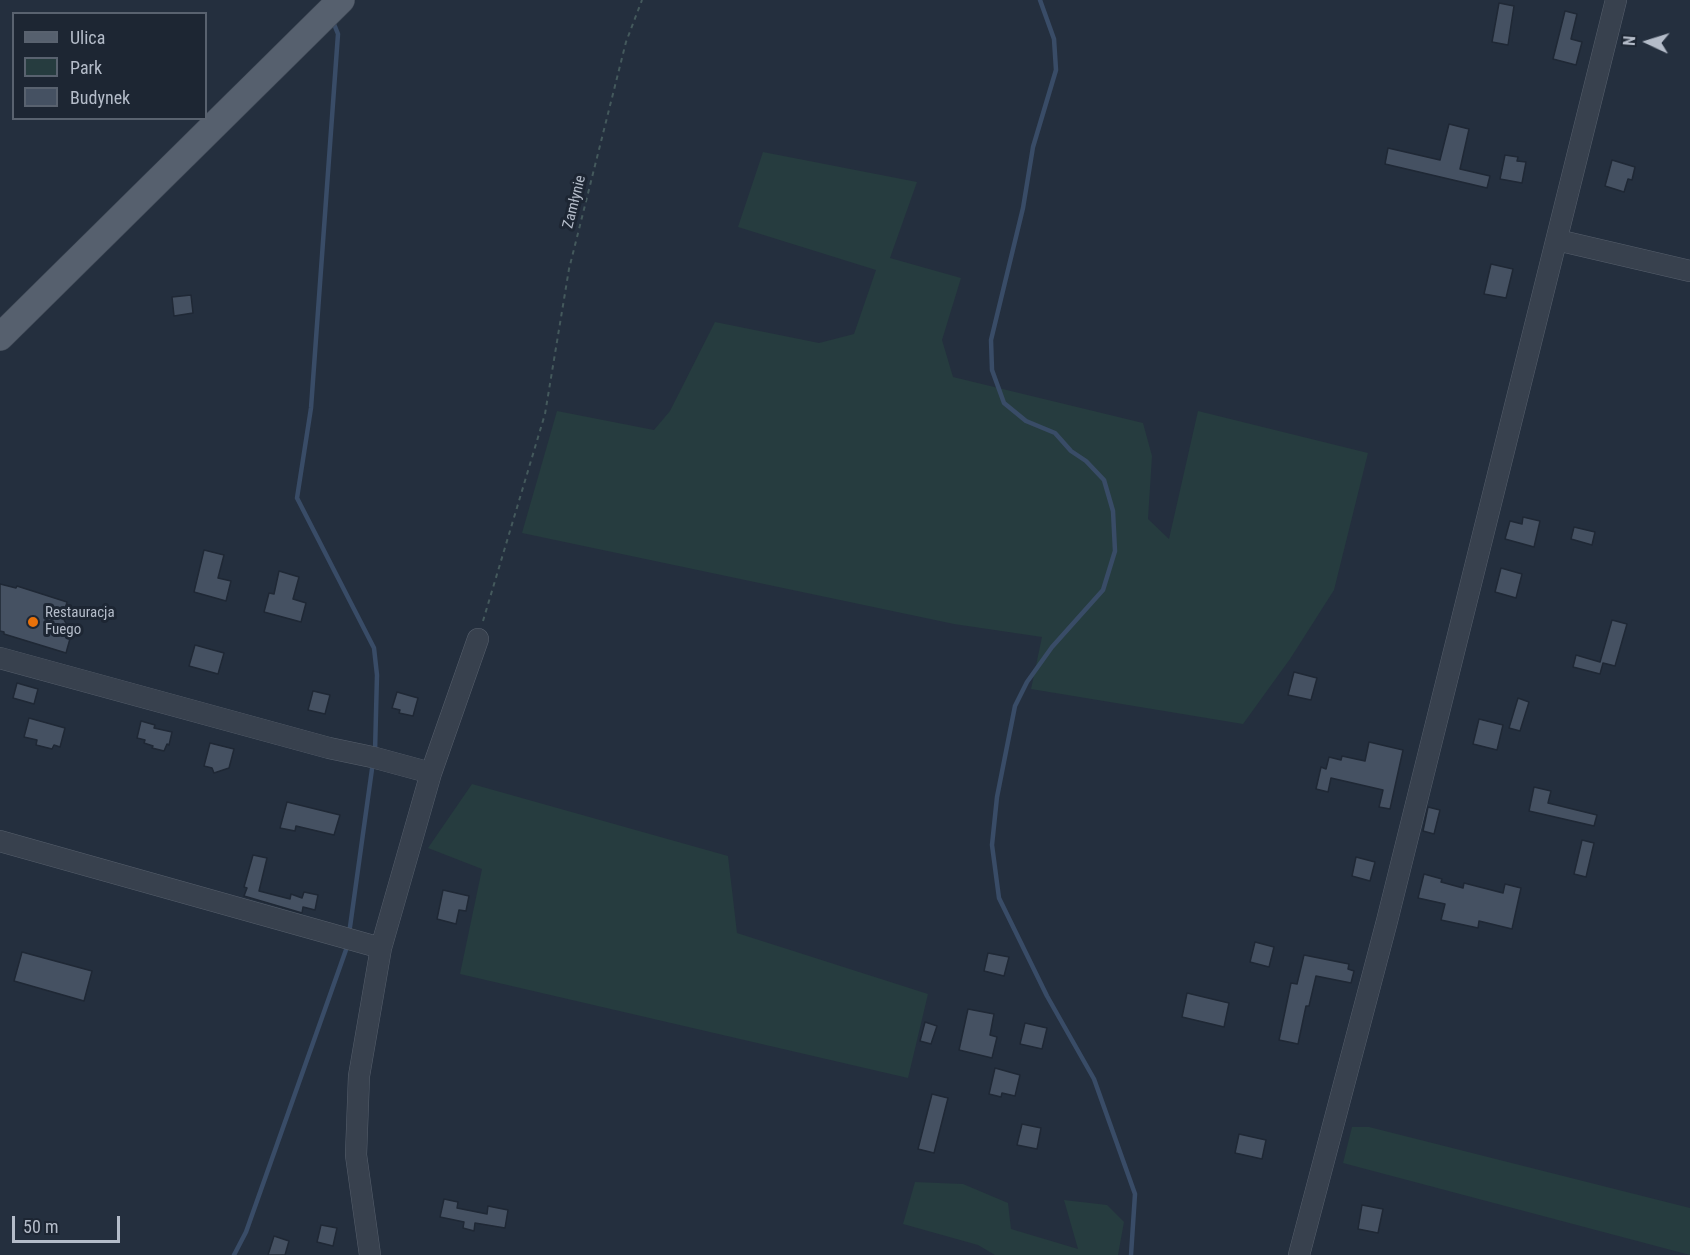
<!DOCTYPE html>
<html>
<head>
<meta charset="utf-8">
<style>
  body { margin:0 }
  #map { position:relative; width:1690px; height:1255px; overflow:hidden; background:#242f3e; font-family:"Roboto Condensed",sans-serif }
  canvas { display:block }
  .legend { position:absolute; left:12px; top:12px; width:195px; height:108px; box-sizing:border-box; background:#1d2633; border:2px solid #59626f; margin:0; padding:8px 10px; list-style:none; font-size:18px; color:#b4bcc9 }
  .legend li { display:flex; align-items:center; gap:12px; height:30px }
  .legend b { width:30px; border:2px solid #59626f }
  .north { position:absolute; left:1618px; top:12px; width:60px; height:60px; -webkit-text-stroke:4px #1d2633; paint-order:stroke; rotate:274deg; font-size:16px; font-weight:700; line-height:24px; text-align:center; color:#b4bcc9 }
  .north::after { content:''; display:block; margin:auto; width:21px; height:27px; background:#b4bcc9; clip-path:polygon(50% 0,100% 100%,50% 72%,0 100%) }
  .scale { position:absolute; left:12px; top:1216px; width:108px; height:27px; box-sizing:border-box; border:3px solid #b4bcc9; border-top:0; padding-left:8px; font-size:18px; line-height:21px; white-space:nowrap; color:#b4bcc9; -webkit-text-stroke:4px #1d2633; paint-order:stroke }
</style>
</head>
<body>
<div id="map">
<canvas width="1690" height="1255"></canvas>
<ul class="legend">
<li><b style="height:8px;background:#56606e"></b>Ulica</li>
<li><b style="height:16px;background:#263c3f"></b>Park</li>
<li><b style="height:16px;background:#455162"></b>Budynek</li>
</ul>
<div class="north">N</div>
<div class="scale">50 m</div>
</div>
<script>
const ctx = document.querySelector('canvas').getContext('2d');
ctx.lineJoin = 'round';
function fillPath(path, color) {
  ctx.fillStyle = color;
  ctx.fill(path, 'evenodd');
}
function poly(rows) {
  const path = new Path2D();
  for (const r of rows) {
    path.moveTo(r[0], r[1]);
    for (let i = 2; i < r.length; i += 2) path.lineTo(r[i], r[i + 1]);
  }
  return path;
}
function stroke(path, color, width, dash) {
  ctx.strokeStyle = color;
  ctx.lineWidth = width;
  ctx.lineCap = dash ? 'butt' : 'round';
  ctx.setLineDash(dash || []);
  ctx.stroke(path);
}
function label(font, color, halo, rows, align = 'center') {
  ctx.font = font + ' "Roboto Condensed",sans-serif';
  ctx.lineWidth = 6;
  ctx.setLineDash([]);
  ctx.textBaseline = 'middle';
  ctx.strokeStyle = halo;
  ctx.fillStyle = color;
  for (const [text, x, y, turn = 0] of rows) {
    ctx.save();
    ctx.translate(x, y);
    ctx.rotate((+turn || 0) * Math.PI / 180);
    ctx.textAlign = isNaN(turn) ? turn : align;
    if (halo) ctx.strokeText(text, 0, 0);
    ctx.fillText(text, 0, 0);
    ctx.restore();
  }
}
fillPath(poly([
  [763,152,917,182,890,258,961,278,942,340,953,377,1143,423,1152,456,1148,519,1169,539,1198,411,1368,453,1334,590,1290,659,1243,724,1031,689,1042,637,954,624,522,533,557,411,654,430,670,411,715,322,819,343,854,334,876,270,738,227],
  [472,784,728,856,737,933,928,994,908,1078,460,974,482,869,428,848],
  [1352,1127,1369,1127,1690,1208,1690,1255,1343,1163],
  [915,1182,963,1184,1008,1203,1011,1229,1078,1249,1064,1200,1107,1205,1124,1222,1118,1255,995,1255,978,1245,903,1224]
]), '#263c3f');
stroke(poly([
  [1040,0,1054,39,1056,70,1033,147,1023,208,991,340,992,370,1004,403,1026,421,1055,433,1071,451,1086,461,1104,480,1113,511,1115,551,1103,590,1052,647,1027,682,1015,706,997,797,992,845,999,898,1047,996,1094,1079,1135,1194,1131,1255],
  [334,24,338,34,311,408,297,498,374,648,377,675,375,752],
  [350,927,372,769],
  [234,1255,246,1232,347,947]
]), '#394c67', 4.5);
const building = poly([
  [1499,3,1514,6,1508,45,1492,42,1499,3],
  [1565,11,1577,14,1571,39,1582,42,1576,65,1553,59,1565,11],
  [1449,124,1469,129,1460,169,1490,176,1487,188,1385,164,1388,148,1440,160,1449,124],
  [1505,155,1518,157,1517,161,1526,162,1522,183,1500,179,1505,155],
  [1612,160,1635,167,1632,180,1628,179,1624,192,1605,186,1612,160],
  [1491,264,1513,269,1506,298,1484,294,1491,264],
  [191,295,193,313,174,316,172,297,191,295],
  [1523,517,1540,521,1534,547,1505,539,1510,521,1522,524,1523,517],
  [1574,527,1595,532,1592,545,1571,539,1574,527],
  [204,550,224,555,218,578,231,581,226,601,194,592,204,550],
  [1501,568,1522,574,1516,598,1495,592,1501,568],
  [279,571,299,577,293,599,306,603,301,622,264,612,269,593,274,594,279,571],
  [0,584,16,588,17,586,67,602,63,618,68,627,73,628,66,653,4,634,4,632,0,631,0,584],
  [1612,620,1627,624,1615,666,1603,663,1600,674,1573,667,1576,655,1600,662,1612,620],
  [195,645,224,653,218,674,189,666,195,645],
  [1294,672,1317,678,1311,700,1288,695,1294,672],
  [17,683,38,689,34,704,13,698,17,683],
  [313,691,330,695,325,714,308,710,313,691],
  [397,692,418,698,413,716,399,713,400,710,392,708,397,692],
  [1518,698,1529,702,1520,731,1509,728,1518,698],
  [29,718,65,728,60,747,54,745,52,749,36,745,37,740,24,737,29,718],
  [1479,719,1503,725,1497,750,1473,744,1479,719],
  [141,721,155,725,154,728,172,732,169,745,167,744,164,751,152,748,153,746,144,743,145,740,137,738,141,721],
  [1369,742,1403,750,1390,809,1379,807,1383,790,1331,778,1328,792,1316,789,1321,767,1326,769,1329,757,1341,760,1342,756,1365,761,1369,742],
  [210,743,234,749,229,768,214,773,212,768,204,766,210,743],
  [1534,787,1551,791,1548,803,1597,815,1594,826,1529,811,1534,787],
  [287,802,340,815,334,835,296,826,295,831,280,828,287,802],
  [1428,807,1440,810,1434,834,1423,831,1428,807],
  [1582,840,1594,843,1586,877,1574,874,1582,840],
  [253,855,267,858,259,891,290,899,291,894,302,898,304,892,318,895,315,910,303,907,302,913,244,896,247,888,244,887,253,855],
  [1356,857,1375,862,1370,881,1352,876,1356,857],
  [1424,874,1442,879,1441,882,1463,888,1464,883,1503,893,1505,884,1521,888,1512,929,1479,921,1478,928,1441,920,1445,904,1418,898,1424,874],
  [443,890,469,896,466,911,459,910,456,924,437,919,443,890],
  [1255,942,1274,947,1269,967,1250,962,1255,942],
  [22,952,92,971,84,1001,14,981,22,952],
  [988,953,1009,957,1004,976,984,971,988,953],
  [1304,955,1349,964,1348,969,1354,971,1351,983,1316,976,1309,1006,1306,1006,1298,1044,1279,1040,1291,983,1297,984,1304,955],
  [1187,993,1229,1003,1224,1027,1182,1017,1187,993],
  [968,1009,994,1014,990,1035,997,1037,992,1058,959,1050,968,1009],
  [925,1022,937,1026,931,1044,920,1041,925,1022],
  [1025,1023,1047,1028,1042,1049,1020,1044,1025,1023],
  [995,1068,1020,1075,1015,1096,1002,1093,1001,1097,989,1094,995,1068],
  [932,1094,948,1098,934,1153,918,1149,932,1094],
  [1022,1124,1041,1128,1037,1149,1017,1145,1022,1124],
  [1239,1134,1266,1140,1262,1159,1235,1153,1239,1134],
  [444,1199,458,1202,457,1208,487,1214,488,1206,508,1210,505,1228,475,1223,474,1231,463,1228,464,1222,440,1217,444,1199],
  [1362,1205,1383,1209,1378,1233,1358,1229,1362,1205],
  [321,1225,337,1228,333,1246,317,1242,321,1225],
  [274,1236,289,1241,285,1255,268,1255,274,1236]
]);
fillPath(building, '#455162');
stroke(building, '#1f2835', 1.5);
const minor = poly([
  [1557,240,1690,271],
  [0,658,329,748,372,757,431,773],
  [0,841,381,948],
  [370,1255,356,1155,359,1076,381,948,431,773,478,639],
  [1299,1255,1387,921,1616,0]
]);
const major = poly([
  [0,337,341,0]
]);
stroke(minor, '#565f6c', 22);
stroke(major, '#414a57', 28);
stroke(poly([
  [483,621,545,414,569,269,626,42,642,0]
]), '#44595c', 2, [4.5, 4.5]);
stroke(minor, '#38414e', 21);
stroke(major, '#56606e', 27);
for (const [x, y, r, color] of [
  [33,622,6,"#e8710a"]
]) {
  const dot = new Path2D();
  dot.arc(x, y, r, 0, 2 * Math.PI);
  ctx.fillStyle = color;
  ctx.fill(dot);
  stroke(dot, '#1d2633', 2);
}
label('15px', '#b4bcc9', '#1d2633', [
  ["Zamłynie",575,202,-76]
]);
label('15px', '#b4bcc9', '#1d2633', [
  ["Restauracja",45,613],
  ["Fuego",45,630]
], 'left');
</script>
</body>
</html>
